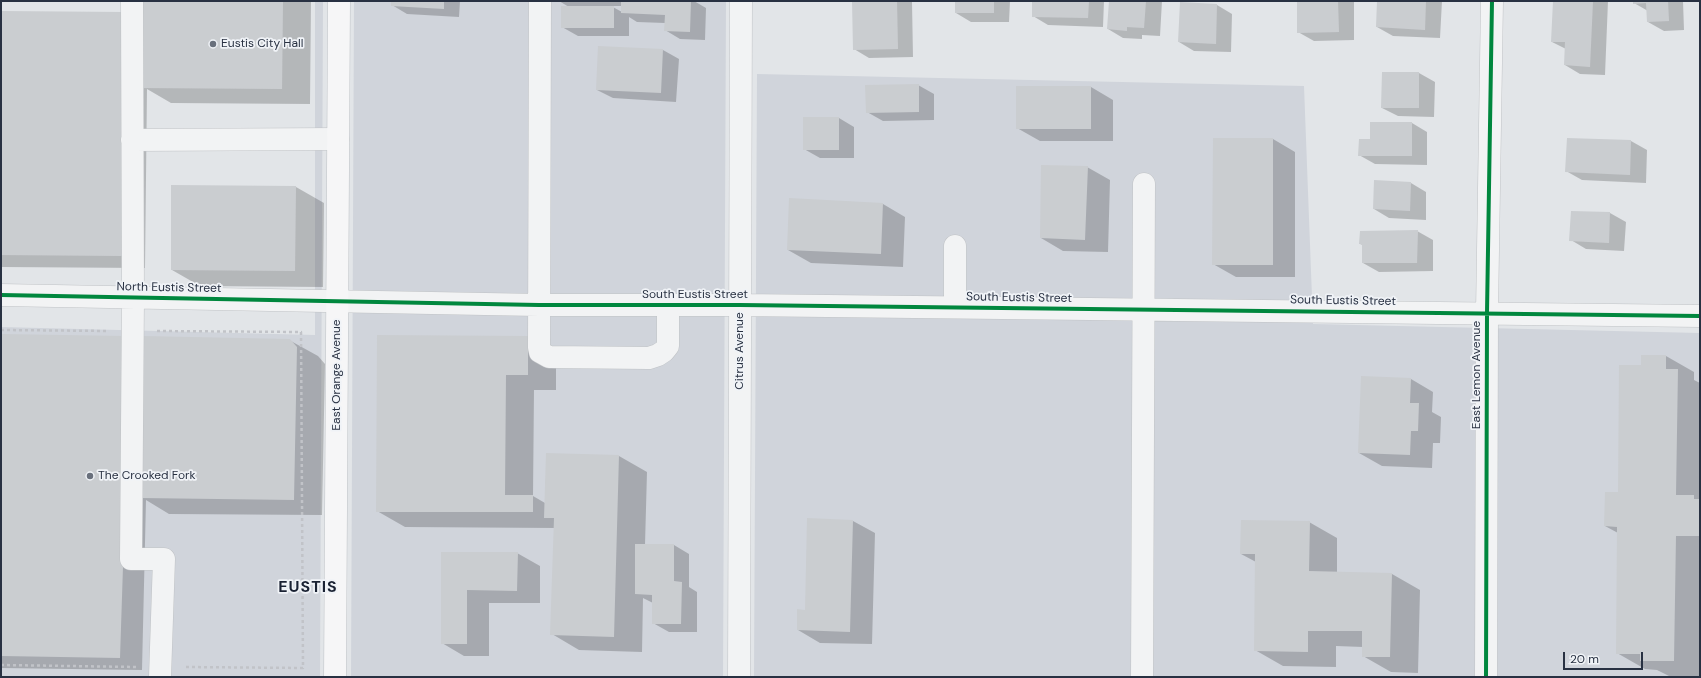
<!DOCTYPE html>
<html>
<head>
<meta charset="utf-8">
<style>
  body { margin:0 }
  #map { position:relative; width:1701px; height:678px; overflow:hidden; background:#e2e5e8; font-family:"DM Sans",sans-serif }
  canvas { display:block }
  .frame { position:absolute; inset:0; border:2px solid #283142; pointer-events:none }
  .scale { position:absolute; left:1563px; top:652px; width:80px; height:18px; box-sizing:border-box; border:2px solid #283142; border-top:0; padding-left:5px; font-size:12px; line-height:14px; white-space:nowrap; color:#283142; -webkit-text-stroke:3px #f0f3f7; paint-order:stroke }
</style>
</head>
<body>
<div id="map">
<canvas width="1701" height="678"></canvas>
<div class="frame"></div>
<div class="scale">20 m</div>
</div>
<script>
const ctx = document.querySelector('canvas').getContext('2d');
ctx.lineJoin = 'round';
function fillPath(path, color) {
  ctx.fillStyle = color;
  ctx.fill(path, 'evenodd');
}
function poly(rows) {
  const path = new Path2D();
  for (const r of rows) {
    path.moveTo(r[0], r[1]);
    for (let i = 2; i < r.length; i += 2) path.lineTo(r[i], r[i + 1]);
  }
  return path;
}
function stroke(path, color, width, dash) {
  ctx.strokeStyle = color;
  ctx.lineWidth = width;
  ctx.lineCap = dash ? 'butt' : 'round';
  ctx.setLineDash(dash || []);
  ctx.stroke(path);
}
function label(font, color, halo, rows, align = 'center') {
  ctx.font = font + ' "DM Sans",sans-serif';
  ctx.lineWidth = 3.5;
  ctx.setLineDash([]);
  ctx.textBaseline = 'middle';
  ctx.strokeStyle = halo;
  ctx.fillStyle = color;
  for (const [text, x, y, turn = 0] of rows) {
    ctx.save();
    ctx.translate(x, y);
    ctx.rotate((+turn || 0) * Math.PI / 180);
    ctx.textAlign = isNaN(turn) ? turn : align;
    if (halo) ctx.strokeText(text, 0, 0);
    ctx.fillText(text, 0, 0);
    ctx.restore();
  }
}
fillPath(poly([
  [315,1,323,1,320,677,1,677,1,327,315,335],
  [354,1,726,1,723,677,351,677],
  [757,74,1304,86,1313,324,1700,333,1700,677,754,677]
]), '#d0d4db');
fillPath(poly([
  [144,1,311,1,310,104,171,103,147,89,145,268,1,267,1,12,125,13],
  [392,1,460,1,459,17,407,14,392,5],
  [559,1,694,1,706,8,705,40,680,39,665,30,665,23,637,22,629,17,629,36,578,36,562,27,569,7],
  [611,6,622,6,622,12],
  [853,1,910,1,912,2,913,57,869,58,854,49],
  [956,1,1010,1,1009,22,971,22,956,13],
  [1033,1,1104,1,1103,27,1048,25,1033,16],
  [1110,1,1162,1,1160,36,1142,35,1142,39,1123,38,1108,29],
  [1298,1,1354,1,1354,40,1314,41,1298,32],
  [1378,1,1442,1,1440,38,1393,36,1377,27],
  [1554,1,1608,1,1605,75,1580,74,1565,65,1566,49,1552,42],
  [1634,1,1683,1,1684,30,1664,31,1648,22,1648,11,1634,3],
  [1217,5,1232,14,1231,52,1194,51,1179,42],
  [599,47,663,50,679,59,676,102,613,98,597,90],
  [1383,73,1419,73,1435,82,1434,117,1398,116,1382,108],
  [918,85,934,94,934,120,883,121,867,112],
  [1091,87,1113,100,1113,141,1040,141,1017,128],
  [839,118,854,127,854,158,820,158,804,149],
  [1412,123,1427,132,1427,165,1375,164,1359,155,1371,140],
  [1273,139,1295,152,1295,277,1236,277,1213,264],
  [1568,139,1631,141,1647,150,1646,183,1582,180,1566,171],
  [1087,167,1110,180,1108,252,1063,251,1041,238],
  [1411,183,1426,192,1426,220,1389,218,1374,209],
  [296,187,324,203,323,287,200,286,172,270],
  [883,204,905,217,903,267,811,263,788,250],
  [1572,212,1610,213,1626,222,1624,251,1586,249,1571,240],
  [1417,231,1433,240,1433,271,1379,272,1363,263,1363,245,1360,244],
  [1,335,289,340,318,356,325,364,322,515,169,514,146,500,142,670,1,668],
  [528,337,556,353,556,390,534,390,533,496,545,503,547,454,619,456,647,472,645,545,674,545,689,554,689,587,697,592,697,632,669,632,653,623,653,603,643,598,642,652,579,650,552,634,555,528,405,527,377,511],
  [1666,356,1694,372,1694,380,1700,383,1700,676,1669,676,1657,670,1645,669,1617,653,1618,533,1605,526,1619,493,1642,366],
  [1411,379,1433,392,1432,412,1441,417,1440,443,1433,443,1432,468,1382,466,1359,453],
  [853,521,875,533,872,644,820,643,798,630,805,611],
  [1309,522,1337,538,1337,573,1392,574,1420,590,1418,673,1391,672,1363,656,1363,647,1336,646,1336,667,1283,666,1255,650,1256,562,1241,554],
  [442,553,517,553,540,566,540,603,489,603,489,656,464,656,442,643]
]), '#0003');
fillPath(poly([
  [143,1,283,1,282,89,142,88],
  [391,1,444,1,444,9,391,6],
  [621,1,691,1,690,32,664,31,665,15,621,13],
  [852,1,897,1,898,49,853,50],
  [955,1,994,1,994,13,955,13],
  [1032,1,1089,1,1088,18,1032,17],
  [1109,1,1146,1,1144,28,1127,27,1127,31,1107,29],
  [1297,1,1338,1,1339,32,1297,33],
  [1377,1,1426,1,1425,30,1376,27],
  [1553,1,1593,1,1590,67,1564,65,1565,42,1551,42],
  [1633,1,1668,1,1669,21,1647,22,1646,3,1633,4],
  [1180,2,1217,4,1216,44,1178,42],
  [561,6,614,6,614,28,561,28],
  [1,11,125,12,123,256,1,255],
  [598,46,663,49,661,93,596,90],
  [1382,72,1419,72,1419,108,1381,108],
  [919,84,919,112,866,113,865,85],
  [1016,86,1091,86,1091,129,1016,129],
  [803,117,839,117,839,150,803,150],
  [1370,122,1412,122,1412,156,1358,156,1359,139,1370,139],
  [1213,138,1273,138,1273,265,1212,265],
  [1567,138,1631,140,1630,175,1565,172],
  [1041,165,1088,166,1085,240,1040,238],
  [1374,180,1411,182,1410,211,1373,209],
  [171,185,296,186,295,271,171,270],
  [789,198,883,203,881,254,787,250],
  [1571,211,1610,212,1609,243,1569,241],
  [1418,230,1417,263,1362,263,1362,244,1359,244,1360,231],
  [1,334,125,336,124,536,120,658,1,656],
  [377,335,528,336,528,375,506,375,505,495,533,495,533,512,376,512],
  [142,336,290,339,297,347,294,500,140,498],
  [1641,355,1666,355,1666,369,1678,369,1676,495,1694,495,1694,499,1700,499,1700,536,1676,536,1674,661,1640,661,1640,654,1616,654,1617,527,1604,526,1605,492,1618,492,1619,365,1641,365],
  [1361,376,1411,378,1410,403,1419,403,1418,431,1411,431,1410,455,1358,453],
  [546,453,619,455,614,637,550,635,554,518,544,518],
  [807,518,853,520,850,632,797,630,797,609,805,610],
  [1241,520,1310,521,1309,571,1392,573,1390,657,1362,657,1362,631,1308,631,1308,652,1254,651,1255,554,1240,554],
  [635,544,674,544,674,581,682,582,681,624,652,624,652,595,635,594],
  [441,552,518,552,517,591,467,590,467,644,441,644]
]), '#cacdd0');
const minor = poly([
  [132,1,133,298,131,559,164,559,160,677],
  [540,1,539,347,540,352,549,357,649,358,658,355,664,351,668,346,668,306],
  [132,140,338,139],
  [955,246,955,307],
  [1,295,539,305,740,305,1700,316],
  [739,677,741,1],
  [1142,677,1144,184],
  [1486,677,1487,312,1492,1]
]);
const major = poly([
  [335,677,339,1]
]);
stroke(minor, '#c0c3c6', 23);
stroke(major, '#bec2c6', 23);
stroke(poly([
  [1,330,108,331],
  [157,331,301,332,303,668,185,667],
  [1,665,136,667]
]), '#c1c3c8', 2.5, [3, 3]);
stroke(minor, '#f2f3f4', 22);
stroke(major, '#f6f6f7', 22);
stroke(poly([
  [1,295,539,305,740,305,1700,316],
  [1486,677,1487,312,1492,1]
]), '#00873e', 4);
for (const [x, y, r, color] of [
  [213,44,4,"#69707c"],
  [90,476,4,"#69707c"]
]) {
  const dot = new Path2D();
  dot.arc(x, y, r, 0, 2 * Math.PI);
  ctx.fillStyle = color;
  ctx.fill(dot);
  stroke(dot, '#f0f3f7', 1.5);
}
label('12px', '#283142', '#f0f3f7', [
  ["Eustis City Hall",221,44],
  ["The Crooked Fork",98,476]
], 'left');
label('12px', '#283142', '#f0f3f7', [
  ["North Eustis Street",169,288,1],
  ["South Eustis Street",695,295],
  ["South Eustis Street",1019,298,1],
  ["South Eustis Street",1343,301,1],
  ["Citrus Avenue",740,351,-90],
  ["East Orange Avenue",337,375,-90],
  ["East Lemon Avenue",1477,375,-90]
]);
ctx.letterSpacing = '1px';
label('bold 16px', '#1a2233', '#f0f3f7', [
  ["EUSTIS",308,588]
]);
ctx.letterSpacing = '0px';
</script>
</body>
</html>
